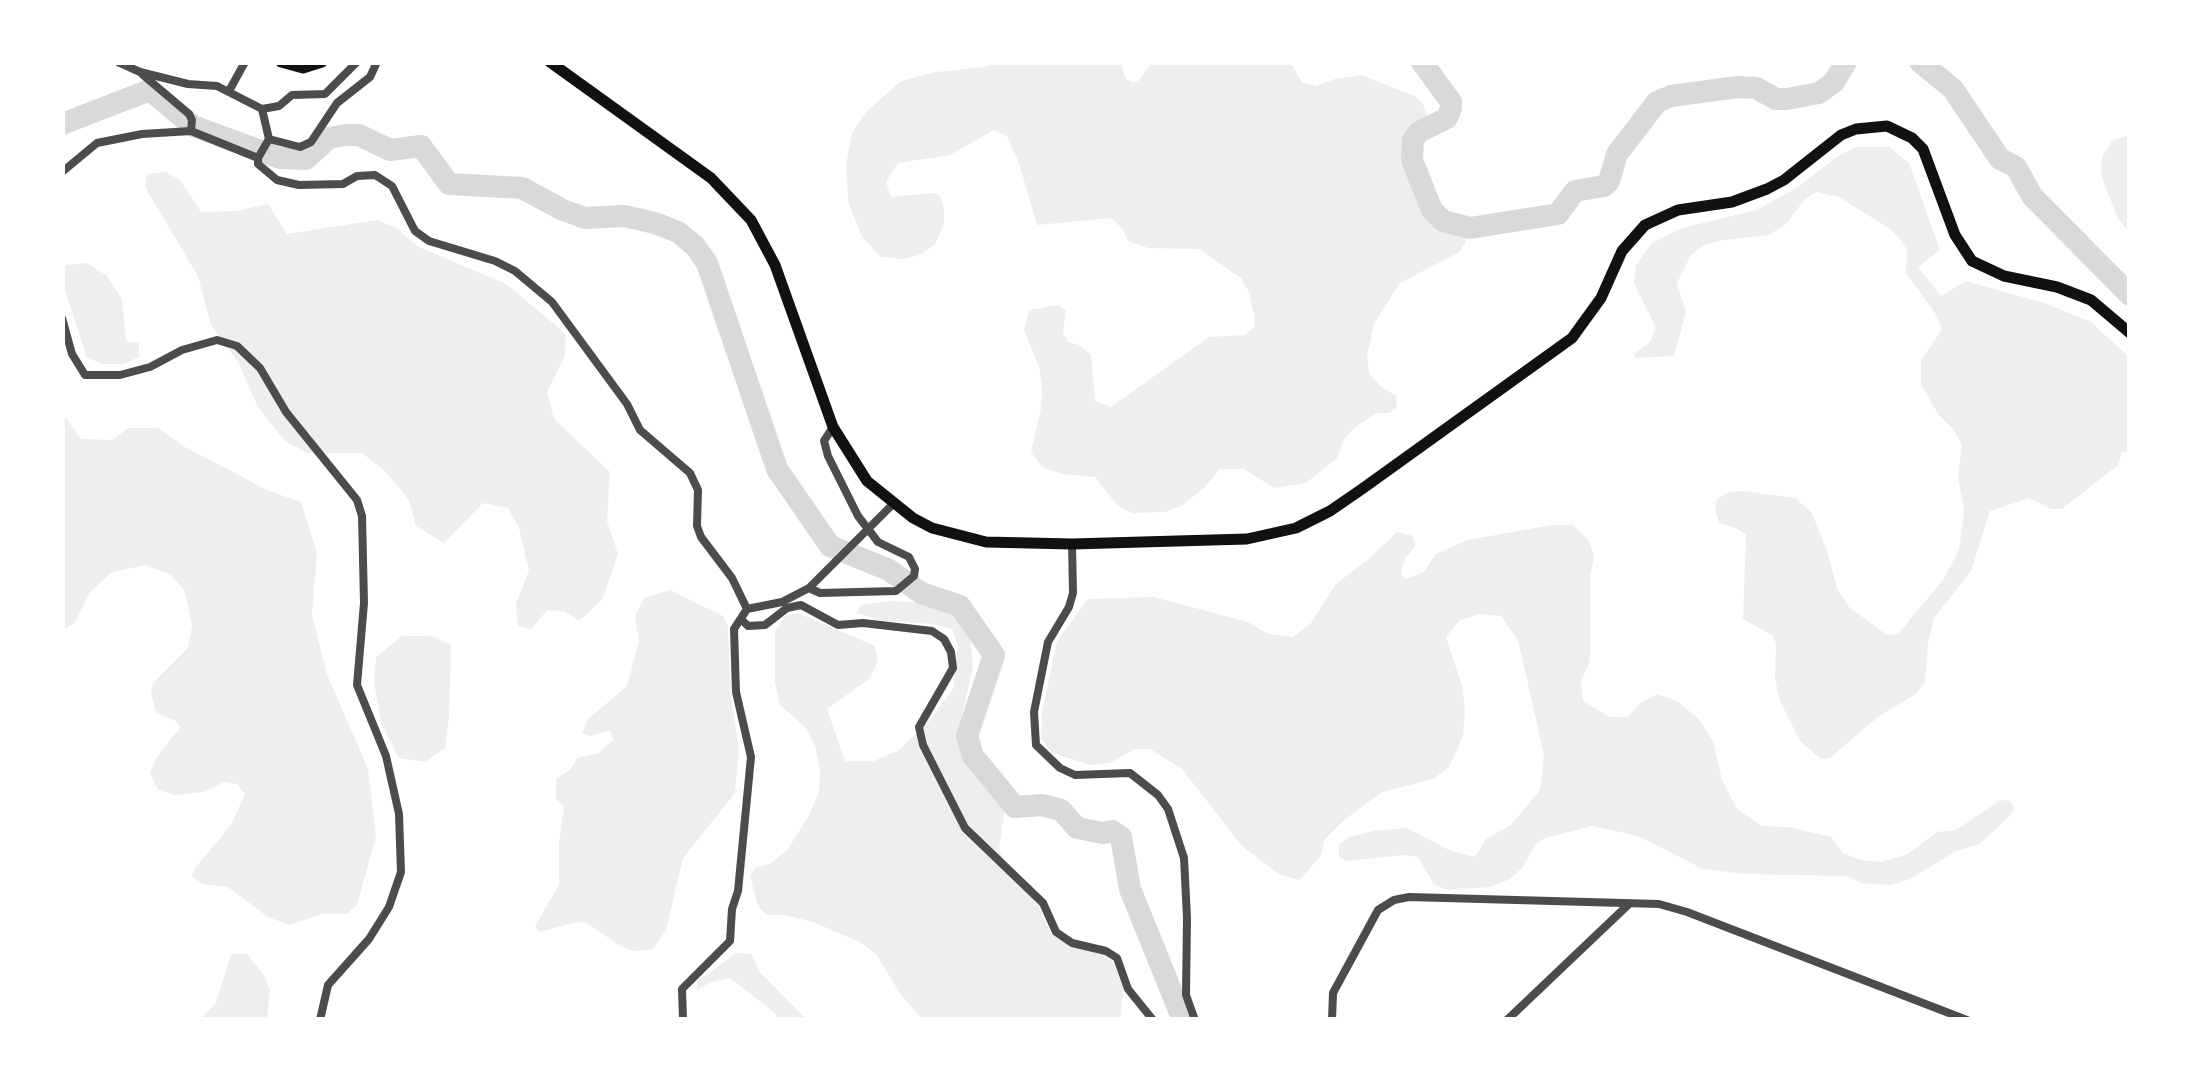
<!DOCTYPE html>
<html>
<head>
<meta charset="utf-8">
<style>
  body { margin:0 }
  #map { position:relative; width:2192px; height:1082px; overflow:hidden; background:#fff; font-family:"Exo 2",sans-serif }
  canvas { display:block }
  .frame { position:absolute; inset:0; border:65px solid #fff; pointer-events:none }
</style>
</head>
<body>
<div id="map">
<canvas width="2192" height="1082"></canvas>
<div class="frame"></div>
</div>
<script>
const ctx = document.querySelector('canvas').getContext('2d');
ctx.lineJoin = 'round';
function fillPath(path, color) {
  ctx.fillStyle = color;
  ctx.fill(path, 'evenodd');
}
function poly(rows) {
  const path = new Path2D();
  for (const r of rows) {
    path.moveTo(r[0], r[1]);
    for (let i = 2; i < r.length; i += 2) path.lineTo(r[i], r[i + 1]);
  }
  return path;
}
function stroke(path, color, width, dash) {
  ctx.strokeStyle = color;
  ctx.lineWidth = width;
  ctx.lineCap = dash ? 'butt' : 'round';
  ctx.setLineDash(dash || []);
  ctx.stroke(path);
}
fillPath(poly([
  [992,63,1121,63,1126,79,1132,82,1138,81,1152,63,1291,63,1302,83,1316,86,1335,79,1361,75,1415,96,1423,104,1428,119,1418,169,1422,192,1435,208,1465,231,1465,244,1458,253,1400,283,1374,324,1367,355,1369,373,1380,386,1396,396,1397,408,1389,413,1376,413,1356,427,1345,437,1337,458,1306,483,1274,488,1244,469,1220,469,1204,488,1181,506,1165,512,1132,513,1117,505,1095,477,1063,474,1042,467,1031,452,1041,409,1042,385,1039,367,1024,330,1029,310,1059,305,1066,311,1063,333,1068,342,1079,345,1091,355,1095,401,1111,407,1209,337,1245,335,1255,326,1254,316,1250,294,1241,278,1199,249,1148,248,1128,241,1122,228,1111,218,1037,225,1019,163,1007,136,994,130,950,155,898,163,886,182,891,197,933,193,940,196,944,208,944,224,935,244,922,254,904,259,881,257,862,237,848,201,846,165,852,133,866,112,901,81,936,72,985,67],
  [2125,136,2130,138,2129,232,2118,219,2101,175,2102,157,2112,141],
  [1856,147,1889,147,1909,163,1940,250,1918,267,1941,296,1966,281,2044,303,2091,322,2129,357,2129,451,2122,452,2118,465,2062,509,2051,509,2029,498,1990,511,1971,571,1934,618,1928,643,1925,682,1917,693,1878,717,1830,758,1821,759,1800,741,1780,701,1775,678,1776,643,1772,635,1743,619,1746,535,1736,528,1719,523,1715,509,1717,499,1729,492,1744,491,1795,498,1812,513,1828,554,1837,588,1849,607,1887,635,1898,634,1943,580,1959,550,1964,510,1958,477,1962,445,1953,429,1938,414,1921,384,1921,361,1942,329,1935,313,1906,273,1907,250,1901,240,1890,229,1839,197,1816,192,1804,200,1787,223,1769,235,1724,240,1704,245,1691,255,1677,283,1686,312,1674,356,1635,358,1634,354,1650,342,1656,328,1634,283,1636,265,1652,243,1682,228,1757,210,1798,187,1838,156],
  [166,172,180,180,201,212,237,211,268,204,287,234,377,220,396,228,419,247,506,284,566,334,565,355,547,393,554,419,610,472,607,521,618,554,602,600,579,621,564,611,547,610,531,629,518,626,516,604,529,570,519,528,508,508,483,503,444,543,416,526,409,500,385,471,362,453,307,453,285,441,258,407,238,362,211,325,198,276,145,187,147,174],
  [87,263,107,276,122,299,126,341,139,343,139,357,124,364,104,364,87,358,63,284,66,265],
  [63,414,81,439,113,440,128,428,158,428,185,447,269,491,301,502,317,553,312,614,326,672,368,769,376,836,357,905,347,914,321,914,290,925,268,917,228,887,203,884,192,877,195,868,231,825,245,794,237,784,224,782,203,792,175,795,158,790,150,773,158,755,180,728,176,721,156,712,151,693,153,683,188,648,192,626,185,591,171,575,146,565,112,572,90,592,74,623,63,630],
  [1552,525,1573,525,1589,541,1594,556,1590,577,1590,661,1581,681,1583,701,1610,717,1628,717,1639,704,1657,694,1677,701,1699,719,1713,741,1722,780,1737,809,1762,826,1789,827,1831,837,1843,853,1861,860,1881,862,1908,854,1937,832,1956,830,2001,800,2010,801,2014,808,2009,817,1979,844,1956,851,1910,879,1891,885,1861,883,1847,876,1745,874,1703,869,1638,836,1592,826,1545,838,1536,844,1522,868,1510,879,1490,887,1447,890,1434,884,1418,857,1404,855,1347,861,1339,857,1339,845,1349,837,1373,831,1407,828,1451,851,1475,857,1486,839,1511,825,1540,790,1544,755,1518,640,1501,616,1478,614,1459,621,1446,637,1462,686,1465,709,1463,736,1449,767,1433,779,1382,792,1343,821,1324,840,1321,856,1299,880,1279,874,1242,846,1182,769,1150,749,1135,749,1110,763,1091,765,1052,753,1041,738,1042,713,1057,641,1088,599,1154,597,1248,622,1268,634,1293,637,1311,623,1336,584,1371,557,1397,532,1413,536,1415,546,1404,560,1401,574,1406,579,1424,572,1436,554,1468,540],
  [670,590,723,616,728,626,731,696,739,750,735,793,683,858,666,930,653,949,635,951,620,946,587,923,577,922,539,932,535,926,559,885,559,843,564,807,556,798,556,779,571,769,577,758,599,753,613,740,610,730,590,736,582,733,588,719,627,686,639,642,635,617,644,598],
  [893,601,937,604,959,615,970,636,973,667,959,728,959,749,1005,809,999,848,1012,878,1038,905,1052,935,1071,946,1104,954,1113,962,1124,990,1120,1019,922,1019,901,995,876,954,860,942,813,922,785,915,767,915,758,906,750,876,756,867,770,864,788,849,808,817,819,792,820,770,815,745,805,727,780,705,775,682,775,632,785,616,798,613,875,646,878,661,869,679,827,709,845,761,874,761,899,750,930,720,953,689,958,645,952,629,934,624,882,621,857,613,860,605],
  [402,636,431,636,451,645,449,718,445,748,425,762,399,758,381,723,374,682,376,657],
  [737,953,751,954,760,972,806,1019,778,1019,775,1013,730,978,711,982,697,990,697,981],
  [231,954,247,954,263,974,270,990,267,1019,200,1019,216,1003]
]), '#eee');
stroke(poly([
  [1422,62,1451,102,1451,108,1447,118,1419,132,1413,140,1412,160,1432,210,1443,221,1470,228,1558,214,1575,191,1604,186,1609,181,1617,154,1657,102,1671,96,1738,87,1756,88,1776,99,1787,99,1819,93,1834,82,1846,62],
  [1920,62,1953,89,2000,159,2016,167,2032,196,2130,295],
  [62,124,150,90,193,126,280,158,306,159,329,138,345,135,359,135,390,150,421,146,449,184,522,188,563,210,585,218,624,216,655,223,678,232,695,246,707,263,777,469,830,546,889,570,921,593,960,606,994,655,967,736,973,756,1015,807,1042,805,1061,810,1077,828,1103,833,1112,831,1121,837,1130,889,1183,1020]
]), '#d9d9d9', 22);
stroke(poly([
  [118,62,140,72,188,84,217,86,262,109,279,106,292,95,325,94,357,62],
  [229,91,245,62],
  [262,109,269,139,258,158,258,164,277,180,299,185,343,184,357,176,375,175,392,186,415,231,429,241,495,261,515,271,552,302,627,404,640,430,690,473,698,490,697,526,701,537,732,578,747,609],
  [191,131,258,158],
  [269,139,300,147,311,142,337,103,370,77,377,62],
  [62,172,97,143,142,134,191,131,192,120,189,114,143,75],
  [62,318,72,354,85,375,120,375,150,367,182,350,217,340,237,346,260,368,286,412,357,500,362,516,364,603,357,685,386,756,399,814,401,872,389,907,369,939,328,985,320,1020],
  [1072,544,1073,593,1069,607,1048,642,1034,712,1036,745,1060,768,1075,775,1130,773,1158,795,1168,809,1184,858,1187,918,1186,995,1195,1020],
  [809,588,820,593,896,591,914,576,915,569,909,557,878,542,858,516,828,456,824,441,833,427],
  [741,619,748,626,765,625,787,608,801,605,838,625,863,623,932,631,944,639,951,652,953,668,919,727,923,745,965,828,1043,903,1056,932,1072,943,1106,951,1117,958,1128,989,1153,1020],
  [683,1020,682,989,730,941,732,909,738,891,751,757,736,692,734,629,747,609,782,602,809,588,893,504],
  [1332,1020,1333,993,1378,910,1394,900,1409,897,1659,904,1687,912,1967,1020],
  [1507,1020,1629,904]
]), '#4c4c4c', 8);
stroke(poly([
  [281,62,303,68,322,62],
  [550,62,711,178,751,220,775,265,833,427,867,481,913,518,932,528,986,542,1072,544,1247,539,1296,528,1330,511,1362,489,1572,338,1601,298,1622,251,1645,225,1678,210,1732,202,1767,189,1784,180,1841,135,1856,129,1887,126,1912,138,1923,149,1955,235,1972,261,2004,276,2057,287,2091,300,2130,333]
]), '#111', 11);
</script>
</body>
</html>
